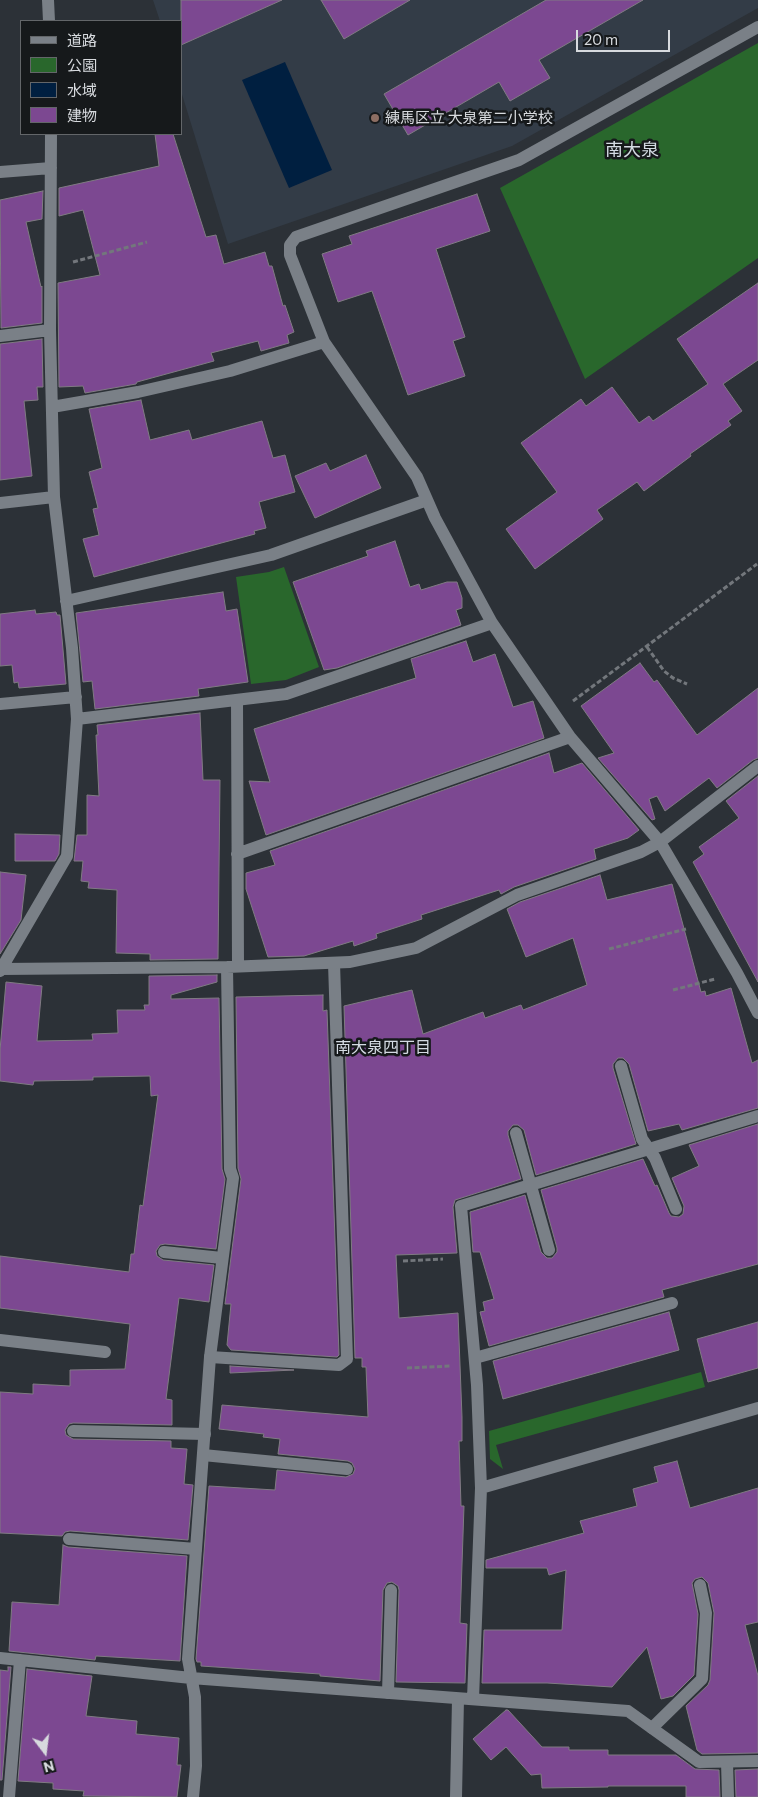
<!DOCTYPE html>
<html>
<head>
<meta charset="utf-8">
<style>
  body { margin:0 }
  #map { position:relative; width:758px; height:1797px; overflow:hidden; background:#2c3137; font-family:Commissioner,"Noto Sans JP",sans-serif }
  canvas { display:block }
  .legend { position:absolute; left:20px; top:20px; width:162px; height:115px; box-sizing:border-box; background:#16191b; border:1px solid #636669; margin:0; padding:6px 9px; list-style:none; font-size:15px; color:#d7dade }
  .legend li { display:flex; align-items:center; gap:10px; height:25px }
  .legend b { width:25px; border:1px solid #636669 }
  .north { position:absolute; left:20px; top:1727px; width:50px; height:50px; -webkit-text-stroke:4px #16191b; paint-order:stroke; rotate:165deg; font-size:14px; font-weight:700; line-height:20px; text-align:center; color:#d7dade }
  .north::after { content:''; display:block; margin:auto; width:18px; height:22px; background:#d7dade; clip-path:polygon(50% 0,100% 100%,50% 72%,0 100%) }
  .scale { position:absolute; left:576px; top:30px; width:94px; height:22px; box-sizing:border-box; border:2px solid #d7dade; border-top:0; padding-left:6px; font-size:15px; line-height:18px; white-space:nowrap; color:#d7dade; -webkit-text-stroke:4px #16191b; paint-order:stroke }
</style>
</head>
<body>
<div id="map">
<canvas width="758" height="1797"></canvas>
<ul class="legend">
<li><b style="height:6px;background:#7a8087"></b>道路</li>
<li><b style="height:14px;background:#29672c"></b>公園</li>
<li><b style="height:14px;background:#001f40"></b>水域</li>
<li><b style="height:14px;background:#7c4891"></b>建物</li>
</ul>
<div class="north">N</div>
<div class="scale">20 m</div>
</div>
<script>
const ctx = document.querySelector('canvas').getContext('2d');
ctx.lineJoin = 'round';
function fillPath(path, color) {
  ctx.fillStyle = color;
  ctx.fill(path, 'evenodd');
}
function poly(rows) {
  const path = new Path2D();
  for (const r of rows) {
    path.moveTo(r[0], r[1]);
    for (let i = 2; i < r.length; i += 2) path.lineTo(r[i], r[i + 1]);
  }
  return path;
}
function stroke(path, color, width, dash) {
  ctx.strokeStyle = color;
  ctx.lineWidth = width;
  ctx.lineCap = dash ? 'butt' : 'round';
  ctx.setLineDash(dash || []);
  ctx.stroke(path);
}
function label(font, color, halo, rows, align = 'center') {
  ctx.font = font + ' Commissioner,"Noto Sans JP",sans-serif';
  ctx.lineWidth = 5;
  ctx.setLineDash([]);
  ctx.textBaseline = 'middle';
  ctx.strokeStyle = halo;
  ctx.fillStyle = color;
  for (const [text, x, y, turn = 0] of rows) {
    ctx.save();
    ctx.translate(x, y);
    ctx.rotate((+turn || 0) * Math.PI / 180);
    ctx.textAlign = isNaN(turn) ? turn : align;
    if (halo) ctx.strokeText(text, 0, 0);
    ctx.fillText(text, 0, 0);
    ctx.restore();
  }
}
fillPath(poly([
  [153,0,758,0,758,8,512,146,228,244,181,91,181,21,160,21]
]), '#333c47');
fillPath(poly([
  [758,43,758,258,585,379,500,188],
  [284,567,319,667,286,680,251,684,236,577,269,572],
  [701,1372,705,1387,496,1445,503,1469,490,1459,489,1431]
]), '#29672c');
fillPath(poly([
  [285,62,332,170,289,188,242,80]
]), '#001f40');
const building = poly([
  [181,0,282,0,181,45,181,0],
  [321,0,410,0,344,39,321,0],
  [546,0,643,0,539,60,550,78,510,101,499,82,408,135,384,94,546,0],
  [155,134,173,134,206,237,216,235,224,264,265,252,269,266,272,266,283,306,285,305,294,332,287,335,289,343,261,351,258,341,211,353,214,361,137,382,136,384,85,393,83,386,59,387,58,283,100,275,83,210,59,216,59,188,159,166,155,134],
  [43,191,42,219,26,222,41,287,42,286,42,323,1,328,0,200,43,191],
  [477,194,490,231,436,249,465,337,453,341,465,376,408,395,372,291,338,302,322,254,352,244,349,236,477,194],
  [758,283,758,360,723,384,742,411,728,421,731,425,690,454,691,456,644,491,637,482,597,510,603,519,535,569,506,529,557,492,521,443,581,399,586,406,612,387,639,423,649,416,653,421,708,384,677,339,758,283],
  [42,339,43,387,37,387,38,400,24,401,32,476,0,480,0,344,42,339],
  [141,400,150,440,189,430,192,440,262,421,273,458,285,455,295,492,259,502,266,528,254,531,255,534,94,577,83,539,99,535,93,509,98,508,89,472,102,468,89,409,141,400],
  [366,455,381,488,315,518,295,476,326,463,330,471,366,455],
  [395,541,410,587,419,584,421,590,447,582,457,582,462,598,462,608,456,610,461,625,337,668,324,670,293,582,368,556,366,551,395,541],
  [223,592,226,611,237,609,248,682,198,689,199,696,95,709,92,681,83,682,76,613,223,592],
  [35,610,36,614,56,612,57,615,60,615,66,684,19,688,18,682,14,683,12,665,0,666,0,614,35,610],
  [466,641,473,662,495,654,513,707,533,701,544,738,266,835,249,781,270,782,254,729,416,678,411,659,466,641],
  [640,663,654,682,657,680,697,735,758,688,758,758,753,760,717,788,709,778,665,811,657,796,649,799,655,819,652,820,598,758,614,753,581,706,640,663],
  [200,713,203,780,220,780,218,959,150,960,150,954,116,953,117,890,88,888,89,882,81,881,83,861,74,861,77,835,87,835,87,795,99,796,96,735,98,735,97,725,200,713],
  [549,753,554,773,582,763,639,830,628,838,594,849,596,859,514,887,501,894,499,890,421,915,422,919,376,934,377,938,354,946,353,941,304,956,268,957,246,889,246,873,275,865,270,851,549,753],
  [758,776,758,982,693,862,704,854,699,847,739,818,726,801,758,776],
  [15,834,60,835,59,854,55,861,15,861,15,834],
  [0,872,26,875,21,920,0,954,0,872],
  [600,875,607,900,672,884,701,992,705,991,706,996,731,988,752,1063,758,1060,758,1108,682,1130,679,1124,648,1131,629,1064,623,1058,618,1058,613,1064,613,1068,636,1144,536,1175,524,1130,518,1125,513,1125,508,1131,508,1135,521,1179,455,1200,453,1207,457,1253,396,1255,399,1318,458,1313,462,1417,462,1441,459,1441,461,1506,464,1506,460,1623,467,1624,465,1683,396,1682,399,1590,398,1586,392,1582,387,1583,383,1590,380,1681,320,1676,320,1674,201,1666,201,1662,197,1662,196,1659,209,1486,275,1490,277,1470,346,1477,353,1474,355,1469,352,1463,348,1461,278,1454,280,1439,263,1437,264,1434,219,1429,222,1405,368,1417,366,1367,362,1367,362,1358,355,1358,344,1006,412,990,423,1034,483,1012,485,1018,521,1005,523,1010,587,985,573,938,526,957,507,909,520,902,600,875],
  [217,975,217,982,171,995,171,999,219,998,222,1169,225,1179,216,1249,165,1244,160,1245,156,1251,157,1256,163,1260,214,1265,209,1302,179,1298,166,1399,172,1400,172,1425,73,1423,69,1424,65,1430,66,1435,73,1439,171,1441,171,1448,187,1449,184,1484,193,1485,188,1540,70,1531,65,1532,62,1536,0,1533,0,1392,33,1394,33,1384,70,1386,70,1370,125,1369,130,1324,0,1308,0,1256,129,1272,131,1254,134,1254,140,1205,143,1206,158,1095,151,1096,150,1076,93,1077,93,1080,34,1081,33,1085,0,1081,0,1050,6,982,42,986,37,1041,93,1040,92,1034,118,1033,117,1010,145,1010,144,1005,149,1005,149,976,217,975],
  [323,995,323,1011,327,1010,339,1355,337,1357,231,1350,227,1345,231,1304,225,1304,241,1179,238,1168,236,997,323,995],
  [758,1124,758,1264,662,1290,664,1297,489,1346,480,1312,485,1311,483,1302,494,1299,480,1252,473,1252,470,1212,525,1195,541,1252,547,1258,552,1258,557,1252,557,1248,541,1190,643,1159,655,1186,657,1185,669,1213,671,1216,679,1217,683,1214,684,1206,672,1178,699,1166,689,1145,758,1124],
  [669,1312,679,1350,503,1399,493,1361,669,1312],
  [758,1322,758,1368,708,1382,697,1339,758,1322],
  [230,1366,294,1370,230,1373,230,1366],
  [677,1461,690,1508,758,1488,758,1622,745,1625,758,1676,758,1753,702,1754,697,1750,686,1706,708,1685,710,1680,714,1613,708,1583,702,1577,695,1579,692,1583,698,1614,694,1675,673,1696,661,1699,647,1647,612,1687,547,1683,482,1683,484,1630,562,1630,566,1570,549,1575,547,1568,486,1568,486,1560,584,1533,580,1521,637,1506,633,1489,658,1482,654,1467,677,1461],
  [63,1545,68,1547,187,1556,180,1661,96,1656,95,1660,9,1651,12,1602,59,1605,63,1545],
  [8,1667,11,1667,2,1780,0,1780,0,1670,8,1671,8,1667],
  [27,1669,92,1676,86,1716,137,1721,136,1734,179,1738,177,1765,181,1765,177,1797,83,1796,84,1791,53,1789,53,1783,18,1781,27,1669],
  [506,1710,508,1710,542,1747,569,1747,569,1750,608,1750,608,1755,676,1755,695,1769,719,1770,720,1797,686,1797,686,1786,608,1786,608,1787,542,1788,541,1774,531,1775,506,1747,491,1760,473,1739,506,1710],
  [758,1769,758,1797,736,1797,735,1770,758,1769]
]);
fillPath(building, '#7c4891');
stroke(building, '#807b83', 1);
stroke(poly([
  [73,262,147,242],
  [647,647,664,671,673,678,687,684],
  [573,701,757,564],
  [609,949,686,929],
  [673,990,715,979],
  [403,1261,443,1259],
  [407,1368,452,1366]
]), '#73777c', 3, [5, 2.5]);
stroke(poly([
  [621,1066,642,1139,655,1158,676,1209],
  [516,1133,549,1250],
  [164,1252,222,1258],
  [0,1340,105,1352],
  [210,1357,339,1365,347,1359,334,963],
  [475,1358,672,1303],
  [73,1431,205,1434],
  [203,1455,347,1469],
  [69,1539,196,1549],
  [388,1693,391,1590],
  [652,1728,702,1679,706,1613,700,1585],
  [727,1762,728,1797],
  [456,1797,458,1699]
]), '#7a8087', 12);
stroke(poly([
  [48,0,49,21],
  [758,27,519,160,296,237,290,245,290,255,324,342,417,477,435,518,492,623,570,737,660,842,737,973,758,1013],
  [0,172,51,168],
  [0,336,50,330],
  [52,407,138,392,230,371,324,342],
  [0,503,54,497],
  [66,601,271,555,427,500],
  [237,700,238,966],
  [0,704,76,697],
  [77,719,286,694,492,623],
  [237,854,570,737],
  [1,969,227,967,350,962,416,948,517,895,641,852,660,842,758,766],
  [0,971,67,856,77,719,72,648,54,497,50,330,51,134],
  [481,1488,758,1408],
  [0,1658,191,1678,628,1711,699,1762,758,1761],
  [473,1699,481,1488,477,1385,461,1206,758,1116],
  [9,1797,20,1660],
  [193,1797,196,1766,195,1697,188,1659,210,1357,233,1178,230,1169,227,967]
]), '#7a8087', 12);
for (const [x, y, r, color] of [
  [375,118,5,"#8d6e63"]
]) {
  const dot = new Path2D();
  dot.arc(x, y, r, 0, 2 * Math.PI);
  ctx.fillStyle = color;
  ctx.fill(dot);
  stroke(dot, '#16191b', 2);
}
label('15px', '#d7dade', '#16191b', [
  ["練馬区立 大泉第二小学校",385,118]
], 'left');
label('16px', '#d4dbe3', '#16191b', [
  ["南大泉四丁目",383,1048]
]);
label('18px', '#d4dbe3', '#16191b', [
  ["南大泉",632,150]
]);
</script>
</body>
</html>
